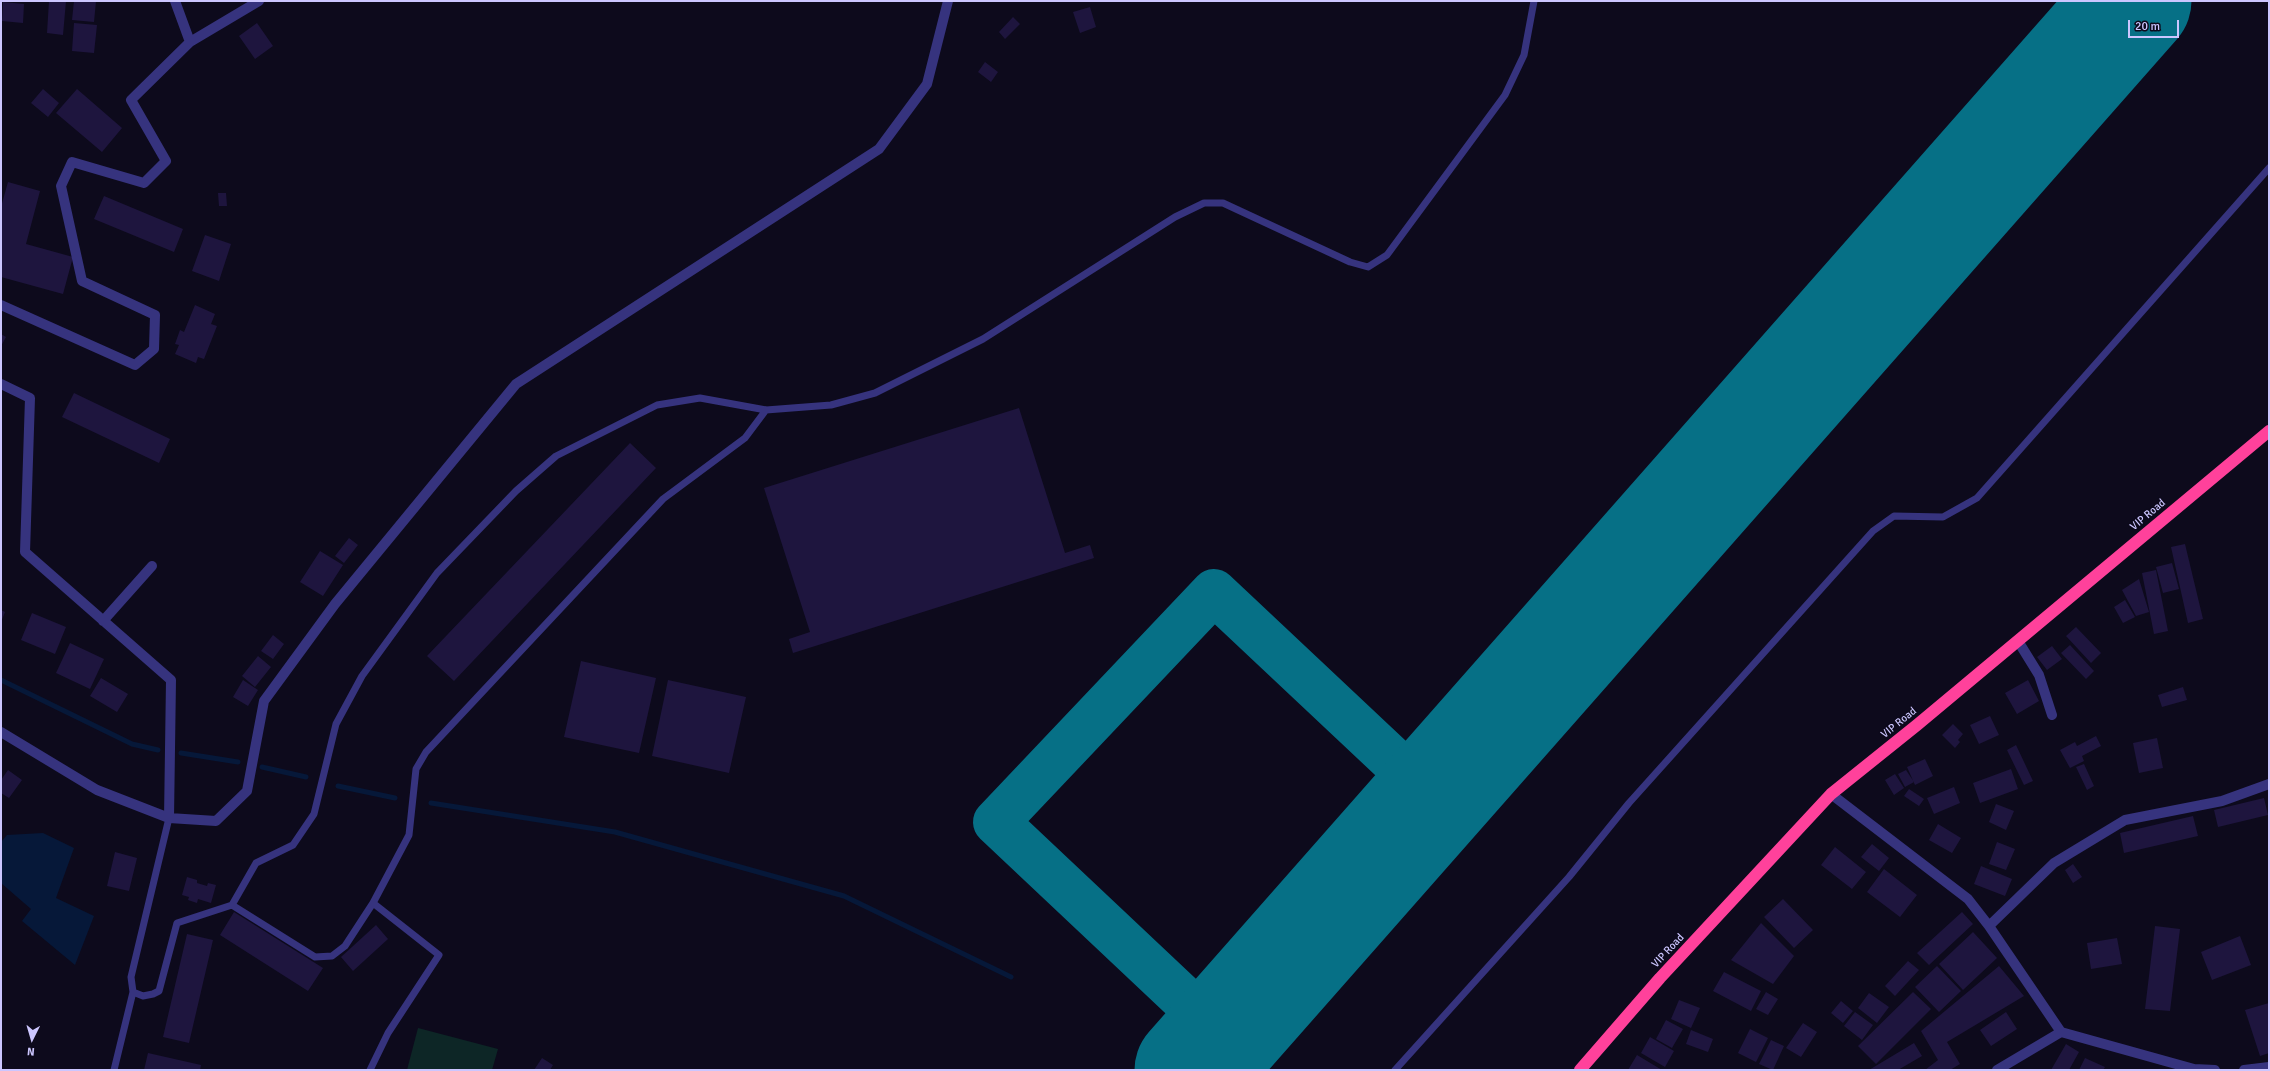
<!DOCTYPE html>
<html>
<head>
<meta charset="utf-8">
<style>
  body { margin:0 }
  #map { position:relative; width:2270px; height:1071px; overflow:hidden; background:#0d0a1c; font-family:Signika,sans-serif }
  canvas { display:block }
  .frame { position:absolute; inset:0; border:2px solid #ccc6ff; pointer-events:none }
  .north { position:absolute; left:12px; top:1019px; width:40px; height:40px; -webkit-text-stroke:3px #0d0a1c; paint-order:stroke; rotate:185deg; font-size:11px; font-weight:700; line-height:16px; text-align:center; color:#ccc6ff }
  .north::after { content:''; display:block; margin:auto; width:14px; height:18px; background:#ccc6ff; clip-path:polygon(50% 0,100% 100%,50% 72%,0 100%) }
  .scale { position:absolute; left:2128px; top:20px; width:51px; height:18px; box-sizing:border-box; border:2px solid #ccc6ff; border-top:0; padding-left:5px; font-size:12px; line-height:14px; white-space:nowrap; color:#ccc6ff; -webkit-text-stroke:3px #0d0a1c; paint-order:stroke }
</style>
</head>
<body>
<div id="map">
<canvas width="2270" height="1071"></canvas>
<div class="frame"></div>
<div class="north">N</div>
<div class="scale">20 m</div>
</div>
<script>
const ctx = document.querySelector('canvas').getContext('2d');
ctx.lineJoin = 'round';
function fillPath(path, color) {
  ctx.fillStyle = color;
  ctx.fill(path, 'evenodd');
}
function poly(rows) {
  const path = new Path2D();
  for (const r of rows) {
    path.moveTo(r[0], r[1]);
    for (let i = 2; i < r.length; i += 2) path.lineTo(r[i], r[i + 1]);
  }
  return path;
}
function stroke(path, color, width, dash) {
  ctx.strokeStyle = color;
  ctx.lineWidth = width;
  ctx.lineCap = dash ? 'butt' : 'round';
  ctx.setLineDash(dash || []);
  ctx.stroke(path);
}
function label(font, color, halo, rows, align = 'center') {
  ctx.font = font + ' Signika,sans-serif';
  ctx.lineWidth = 3;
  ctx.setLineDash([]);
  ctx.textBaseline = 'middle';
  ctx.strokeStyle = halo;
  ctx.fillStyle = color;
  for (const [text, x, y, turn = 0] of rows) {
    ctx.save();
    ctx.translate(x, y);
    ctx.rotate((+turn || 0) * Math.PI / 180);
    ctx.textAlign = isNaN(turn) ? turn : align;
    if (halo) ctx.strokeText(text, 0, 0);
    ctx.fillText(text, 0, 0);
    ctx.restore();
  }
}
fillPath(poly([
  [418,1028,498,1049,492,1070,407,1070]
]), '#0d2626');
fillPath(poly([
  [43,833,74,848,56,898,94,916,75,965,22,921,31,909,1,883,1,842,7,835]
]), '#061839');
stroke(poly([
  [1,680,132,744,158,750],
  [181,753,238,762],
  [262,767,306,777],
  [338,786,395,798],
  [431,803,615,832,844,896,1011,977]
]), '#061839', 5);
stroke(poly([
  [1222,1035,996,822,1214,592,1432,797]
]), '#067086', 46);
stroke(poly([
  [1192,1070,2134,1]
]), '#067086', 115);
fillPath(poly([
  [49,1,66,1,63,35,47,33],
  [74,1,96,1,94,22,72,20],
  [3,2,24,4,23,23,2,21],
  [1090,7,1096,27,1080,33,1073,12],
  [1013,17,1020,24,1005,39,999,32],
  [74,23,97,25,94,53,72,51],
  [257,23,273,46,255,59,239,36],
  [985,62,998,72,991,82,978,72],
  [43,89,59,103,48,117,31,103],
  [77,89,122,128,102,152,56,113],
  [8,182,40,191,26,244,73,257,63,294,1,277,1,207],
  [218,193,226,193,227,206,219,206],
  [104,196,183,229,174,252,94,219],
  [205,235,231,244,219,281,192,271],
  [195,305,215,314,211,324,217,326,204,359,198,357,196,363,175,354,179,345,175,344,180,330,184,332],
  [1,334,6,337,1,346],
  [74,393,170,439,159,463,62,417],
  [1019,408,1065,553,1090,545,1094,558,793,653,789,639,810,632,764,488],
  [630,443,656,468,454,681,427,656],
  [349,538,358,545,344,563,335,556],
  [2185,544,2203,619,2188,623,2171,547],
  [320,551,343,565,323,596,300,582],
  [2172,563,2179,589,2163,593,2156,567],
  [2156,570,2168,631,2154,634,2142,573],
  [2139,579,2149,612,2136,616,2122,590],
  [2125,600,2135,617,2123,623,2114,607],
  [1,610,5,612,1,622],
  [32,613,66,627,55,654,21,640],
  [2076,627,2101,653,2091,663,2066,636],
  [273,635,284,644,273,659,261,651],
  [70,643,104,659,90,689,56,673],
  [2070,645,2094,671,2086,679,2061,653],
  [2052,646,2062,659,2047,670,2037,657],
  [258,656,271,667,255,687,242,676],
  [581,661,656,678,639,753,564,737],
  [101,678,128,694,117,712,90,696],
  [243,680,258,690,248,706,233,697],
  [668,680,746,697,729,773,652,756],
  [2028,680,2039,701,2017,714,2005,693],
  [2183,687,2187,700,2162,707,2158,695],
  [1990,716,1999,735,1979,744,1970,725],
  [1953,724,1963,734,1958,740,1960,742,1955,748,1942,735],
  [2096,736,2101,746,2082,756,2084,761,2070,768,2060,750,2075,742,2077,746],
  [2157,738,2163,768,2139,773,2133,743],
  [2016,745,2033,781,2024,785,2007,750],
  [1925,759,1933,776,1915,785,1907,767],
  [2084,764,2094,786,2087,790,2076,767],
  [2011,769,2018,789,1980,803,1973,783],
  [8,770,22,780,9,798,1,793,1,780],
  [1906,770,1914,782,1905,787,1898,774],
  [1895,774,1904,788,1894,795,1885,780],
  [1954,787,1960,803,1934,814,1927,798],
  [1909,789,1924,799,1919,806,1904,796],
  [2264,798,2268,815,2218,827,2214,810],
  [1996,804,2014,811,2006,830,1989,822],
  [2193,816,2198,836,2124,853,2120,833],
  [1938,824,1961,838,1952,853,1929,840],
  [1997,842,2015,849,2006,870,1989,864],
  [1872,844,1889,858,1879,871,1861,857],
  [1835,847,1866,872,1852,889,1821,865],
  [115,852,137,858,129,891,107,886],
  [2073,864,2082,877,2073,883,2065,870],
  [1981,866,2012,879,2005,896,1974,884],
  [1884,869,1917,895,1900,917,1867,892],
  [187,877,197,880,197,883,207,886,208,883,216,885,211,903,198,899,197,903,188,900,189,897,182,895],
  [1783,899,1813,930,1794,948,1764,917],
  [234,912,323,968,308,991,220,935],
  [1962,912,1973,924,1929,965,1917,953],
  [1761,923,1794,956,1773,984,1731,960],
  [376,925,388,939,353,971,341,957],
  [2155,926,2180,929,2170,1011,2145,1009],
  [1973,932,1997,958,1963,990,1939,964],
  [187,934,213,940,189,1043,163,1037],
  [2240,936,2251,965,2212,980,2201,952],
  [2117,938,2122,964,2091,969,2087,943],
  [1908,961,1919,970,1895,996,1885,986],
  [1937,966,1961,991,1939,1012,1915,987],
  [1999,966,2024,996,1947,1042,1960,1064,1950,1070,1925,1070,1938,1060,1921,1031],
  [1724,972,1761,991,1751,1011,1713,991],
  [1766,992,1778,999,1768,1015,1756,1009],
  [1913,992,1931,1009,1876,1064,1858,1046],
  [1869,993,1889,1007,1877,1023,1858,1008],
  [1679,1000,1700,1008,1691,1028,1671,1019],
  [1841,1001,1853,1011,1843,1023,1831,1013],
  [2269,1003,2269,1053,2260,1056,2245,1010],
  [1855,1012,1873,1025,1862,1040,1844,1026],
  [2006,1012,2017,1029,1991,1046,1980,1030],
  [1666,1020,1683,1029,1672,1048,1656,1039],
  [1803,1023,1817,1032,1801,1057,1786,1048],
  [1750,1029,1768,1038,1756,1062,1738,1053],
  [1691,1030,1713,1039,1708,1052,1686,1044],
  [1650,1037,1674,1051,1665,1067,1641,1053],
  [1771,1040,1784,1046,1773,1070,1759,1064],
  [1914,1043,1922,1056,1898,1070,1869,1070],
  [2066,1044,2079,1052,2069,1070,2051,1070],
  [148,1053,201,1065,200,1070,144,1070],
  [1637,1055,1662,1070,1628,1070],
  [542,1058,553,1065,550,1070,534,1070],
  [2085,1058,2105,1067,2103,1070,2079,1070]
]), '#1e153e');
stroke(poly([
  [169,818,131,977,133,992,143,996,153,994,159,991,177,923,232,905,256,863,293,845,314,814,336,724,362,676,437,573,516,491,556,456,657,405,700,398,766,410,831,405,875,393,983,339,1175,217,1204,203,1223,203,1350,262,1368,267,1387,255,1505,95,1524,55,1534,1],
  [232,905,315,957,332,956,345,946,373,903,409,835,416,769,426,752,663,499,745,438,766,410],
  [114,1070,133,992],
  [370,1070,388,1033,439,955,373,903],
  [1395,1070,1569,877,1629,803,1873,531,1894,516,1943,517,1977,498,2269,168]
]), '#36337e', 7);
stroke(poly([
  [190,42,259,1],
  [1,305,135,365,154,349,155,315,82,281,61,186,72,162,144,183,166,161,131,100,190,42,175,1],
  [1,384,30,398,25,552,171,680,169,818],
  [103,621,152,566],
  [2018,641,2039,675,2052,715],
  [1,732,97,790,169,818,216,821,247,791,264,701,335,604,516,384,879,149,927,84,948,1],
  [1831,794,1968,899,1989,926,2061,1032,2194,1069,2215,1070],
  [1989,926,2054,863,2125,820,2222,801,2269,784],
  [1997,1070,2061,1032],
  [2244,1070,2269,1067]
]), '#36337e', 10);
stroke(poly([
  [1580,1070,1660,978,1831,794,1917,725,2269,431]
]), '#ff419b', 12);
label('11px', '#ccc6ff', '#0d0a1c', [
  ["VIP Road",2148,515,-40],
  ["VIP Road",1899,723,-39],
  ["VIP Road",1668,951,-47]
]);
</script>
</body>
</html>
